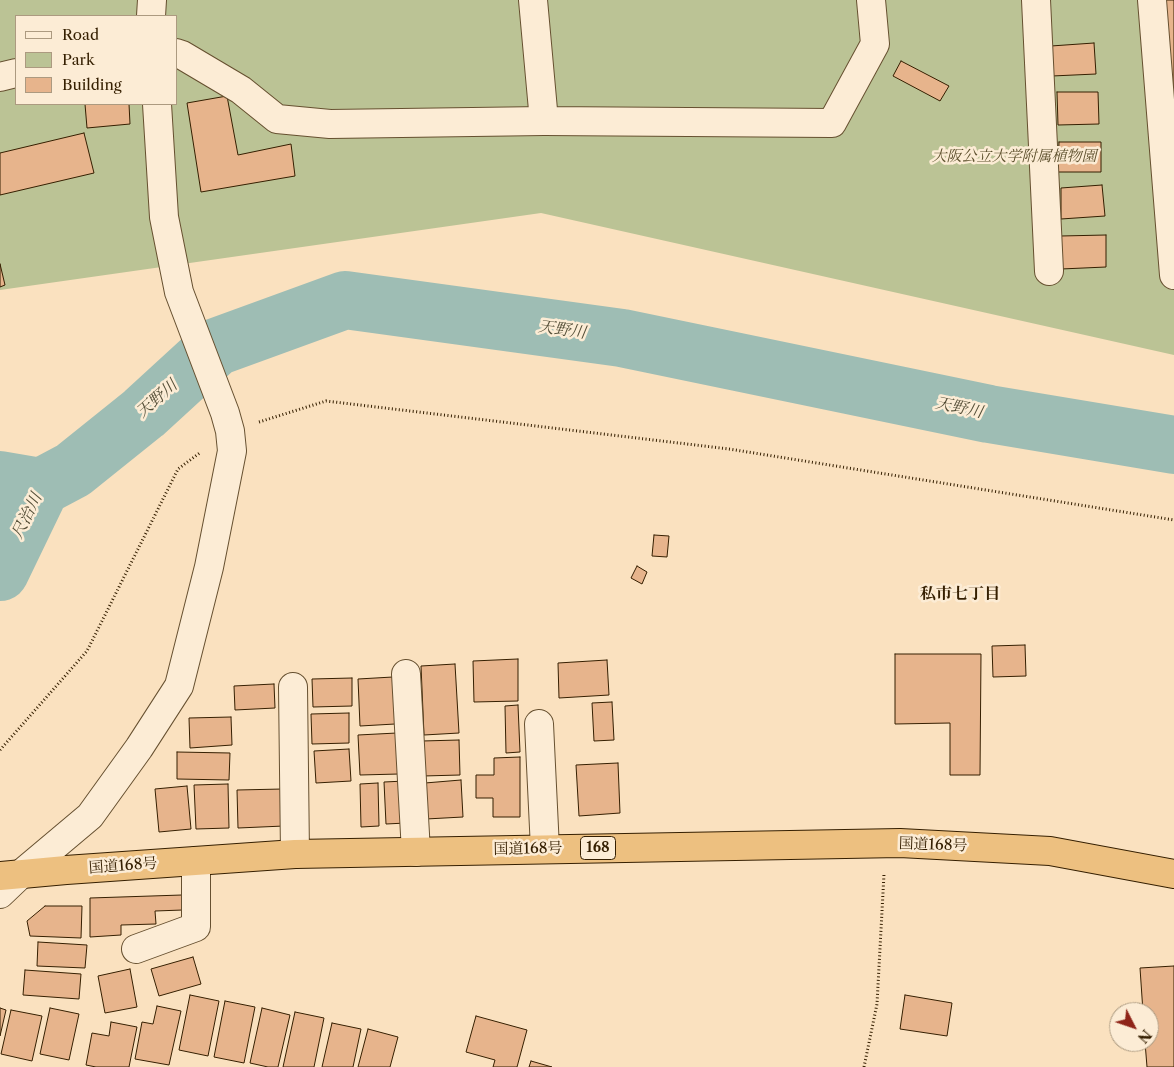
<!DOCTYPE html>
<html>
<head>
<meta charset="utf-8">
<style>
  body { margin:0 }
  #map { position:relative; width:1174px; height:1067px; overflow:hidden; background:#fae1bf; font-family:"Libre Caslon Text",serif }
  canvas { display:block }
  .legend { position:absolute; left:15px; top:15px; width:162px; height:90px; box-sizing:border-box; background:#fcecd5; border:1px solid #ac9a80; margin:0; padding:6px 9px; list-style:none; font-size:15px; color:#351f01 }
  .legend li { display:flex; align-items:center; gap:10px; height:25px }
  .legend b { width:25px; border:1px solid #ac9a80 }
  .north { position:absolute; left:1109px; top:1002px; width:50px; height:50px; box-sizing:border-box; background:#fcecd5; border:1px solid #ac9a80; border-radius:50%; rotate:131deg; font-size:14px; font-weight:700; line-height:20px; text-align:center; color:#351f01 }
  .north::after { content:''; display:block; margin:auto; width:18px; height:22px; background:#8f2418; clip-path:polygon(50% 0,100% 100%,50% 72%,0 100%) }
</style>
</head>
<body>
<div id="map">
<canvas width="1174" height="1067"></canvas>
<ul class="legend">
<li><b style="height:6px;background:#fcecd5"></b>Road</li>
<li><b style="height:14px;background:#bbc395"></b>Park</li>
<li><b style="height:14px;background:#e7b48c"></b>Building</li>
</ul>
<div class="north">N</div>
</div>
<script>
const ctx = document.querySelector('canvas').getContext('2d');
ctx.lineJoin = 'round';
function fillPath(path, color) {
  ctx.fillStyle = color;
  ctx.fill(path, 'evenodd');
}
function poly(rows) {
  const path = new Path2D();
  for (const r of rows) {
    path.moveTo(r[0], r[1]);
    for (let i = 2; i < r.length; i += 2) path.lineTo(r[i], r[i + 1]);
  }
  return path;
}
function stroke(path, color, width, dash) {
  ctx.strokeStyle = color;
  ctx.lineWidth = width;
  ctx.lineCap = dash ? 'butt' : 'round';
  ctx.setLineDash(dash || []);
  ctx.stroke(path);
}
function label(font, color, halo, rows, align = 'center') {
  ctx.font = font + ' "Libre Caslon Text","Noto Serif JP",serif';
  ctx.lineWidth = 5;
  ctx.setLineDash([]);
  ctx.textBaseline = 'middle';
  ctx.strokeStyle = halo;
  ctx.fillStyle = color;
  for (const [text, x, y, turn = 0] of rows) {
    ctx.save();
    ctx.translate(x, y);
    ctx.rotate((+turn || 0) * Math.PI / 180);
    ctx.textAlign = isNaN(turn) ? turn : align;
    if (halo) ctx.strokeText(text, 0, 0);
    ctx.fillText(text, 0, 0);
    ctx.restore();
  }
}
fillPath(poly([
  [0,0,1174,0,1174,355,541,213,0,290],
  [16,16,176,16,176,104,16,104]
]), '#bbc395');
stroke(poly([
  [0,480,41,487,73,470,144,413,216,347,345,300,622,338,989,414,1174,445],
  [0,572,41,487]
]), '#9ebdb4', 58);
const building = poly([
  [1163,0,1174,0,1174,164,1163,0],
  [1094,43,1096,74,1052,76,1051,46,1094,43],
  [901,61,949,86,940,101,893,76,901,61],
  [1057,92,1098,92,1099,124,1058,125,1057,92],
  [227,96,238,155,291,144,295,176,201,192,187,103,227,96],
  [85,104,129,104,130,124,87,128,85,104],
  [84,133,94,173,0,195,0,153,84,133],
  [1059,142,1101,142,1101,172,1058,172,1059,142],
  [1102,185,1105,216,1061,219,1061,188,1102,185],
  [1106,235,1106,267,1061,269,1061,236,1106,235],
  [0,264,5,285,0,287,0,264],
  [654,535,669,536,667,557,652,556,654,535],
  [637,566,647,572,642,584,631,578,637,566],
  [1025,645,1026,676,993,677,992,646,1025,645],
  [895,654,981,654,980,775,950,775,950,723,895,724,895,654],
  [518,659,518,701,474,702,473,661,518,659],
  [607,660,609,695,559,698,558,663,607,660],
  [455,664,459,733,424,735,421,666,455,664],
  [393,677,395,724,360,726,358,679,393,677],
  [352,678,352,706,313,707,312,679,352,678],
  [274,684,275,708,235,710,234,686,274,684],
  [612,702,614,740,594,741,592,703,612,702],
  [518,705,520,752,506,753,505,706,518,705],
  [349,713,349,743,312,744,311,714,349,713],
  [231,717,232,745,190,748,189,718,231,717],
  [397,733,399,774,360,775,358,735,397,733],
  [459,740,460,775,423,776,422,741,459,740],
  [349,749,351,781,316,783,314,751,349,749],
  [177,752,230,753,229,780,177,779,177,752],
  [520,757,520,817,493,817,493,798,476,798,476,775,494,775,494,758,520,757],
  [618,763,620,813,579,816,576,765,618,763],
  [461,780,463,817,426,819,425,783,461,780],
  [405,781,406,823,386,824,384,782,405,781],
  [378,783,379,826,361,827,360,784,378,783],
  [228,784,229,828,196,829,194,785,228,784],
  [187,786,191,829,159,832,155,789,187,786],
  [283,789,284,826,238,828,237,790,283,789],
  [182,895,183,910,155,911,156,924,121,925,121,935,90,937,90,898,182,895],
  [45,906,82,906,81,938,30,936,27,921,45,906],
  [38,942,87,945,85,968,37,966,38,942],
  [193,957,201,984,159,996,151,969,193,957],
  [1174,966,1174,1067,1147,1067,1145,1042,1149,1042,1149,1012,1143,1012,1140,968,1174,966],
  [130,969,137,1007,105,1013,98,976,130,969],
  [25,970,81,974,79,999,23,995,25,970],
  [190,995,219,1001,208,1056,179,1050,190,995],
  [905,995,952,1003,947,1036,900,1029,905,995],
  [225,1001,255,1007,244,1063,214,1057,225,1001],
  [157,1006,181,1011,169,1065,135,1059,142,1022,153,1024,157,1006],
  [0,1008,6,1010,0,1036,0,1008],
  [50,1008,79,1014,69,1060,40,1054,50,1008],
  [262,1008,290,1015,278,1067,268,1067,250,1063,262,1008],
  [11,1010,42,1016,32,1061,1,1054,11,1010],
  [295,1012,324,1018,314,1067,283,1067,295,1012],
  [476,1016,527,1030,517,1067,493,1067,495,1060,466,1052,476,1016],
  [111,1022,137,1027,129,1067,96,1067,86,1065,92,1033,109,1036,111,1022],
  [332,1023,361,1029,353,1067,322,1067,332,1023],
  [368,1029,398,1037,390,1067,358,1067,368,1029],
  [531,1061,552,1067,529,1067,531,1061]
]);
fillPath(building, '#e7b48c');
stroke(building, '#351f01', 1);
const minor = poly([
  [533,0,544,121],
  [1036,0,1049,271],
  [1152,0,1174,275],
  [151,16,152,0],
  [176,53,182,55,241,90,277,119,330,124,544,121,832,123,875,44,871,0],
  [0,77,16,73],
  [406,674,416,852],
  [293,687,295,854],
  [539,724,545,849],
  [0,894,21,874,90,816,139,748,179,686,209,567,232,451,230,431,225,413,179,292,164,217,157,104],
  [136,949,196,927,196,861]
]);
const highway = poly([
  [0,876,66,870,295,854,900,843,1050,851,1174,874]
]);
stroke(minor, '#665030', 30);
stroke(highway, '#351f01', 30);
stroke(poly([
  [259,422,326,401,729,449,1174,520],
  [0,750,87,651,178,469,201,452],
  [864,1067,877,1004,884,874]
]), '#351f01', 3, [1, 2.5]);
stroke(minor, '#fcecd5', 28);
stroke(highway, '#edc080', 28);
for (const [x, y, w] of [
  [598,848,35]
]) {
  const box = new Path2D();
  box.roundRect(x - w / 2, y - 11.5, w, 23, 4);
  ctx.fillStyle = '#fcecd5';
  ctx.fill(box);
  stroke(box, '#351f01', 1);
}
label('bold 14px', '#351f01', null, [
  ["168",598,848]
]);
label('italic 15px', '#5d502d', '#fcecd5', [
  ["大阪公立大学附属植物園",1014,157]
]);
label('15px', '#351f01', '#fcecd5', [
  ["国道168号",933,845,2],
  ["国道168号",528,849,-1],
  ["国道168号",123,866,-4]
]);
label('italic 16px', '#544e37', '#fcecd5', [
  ["天野川",562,330,8],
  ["天野川",157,399,-41],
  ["天野川",959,408,12],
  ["尺治川",27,516,-64]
]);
label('bold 16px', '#351f01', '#fcecd5', [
  ["私市七丁目",960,594]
]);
</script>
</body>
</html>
